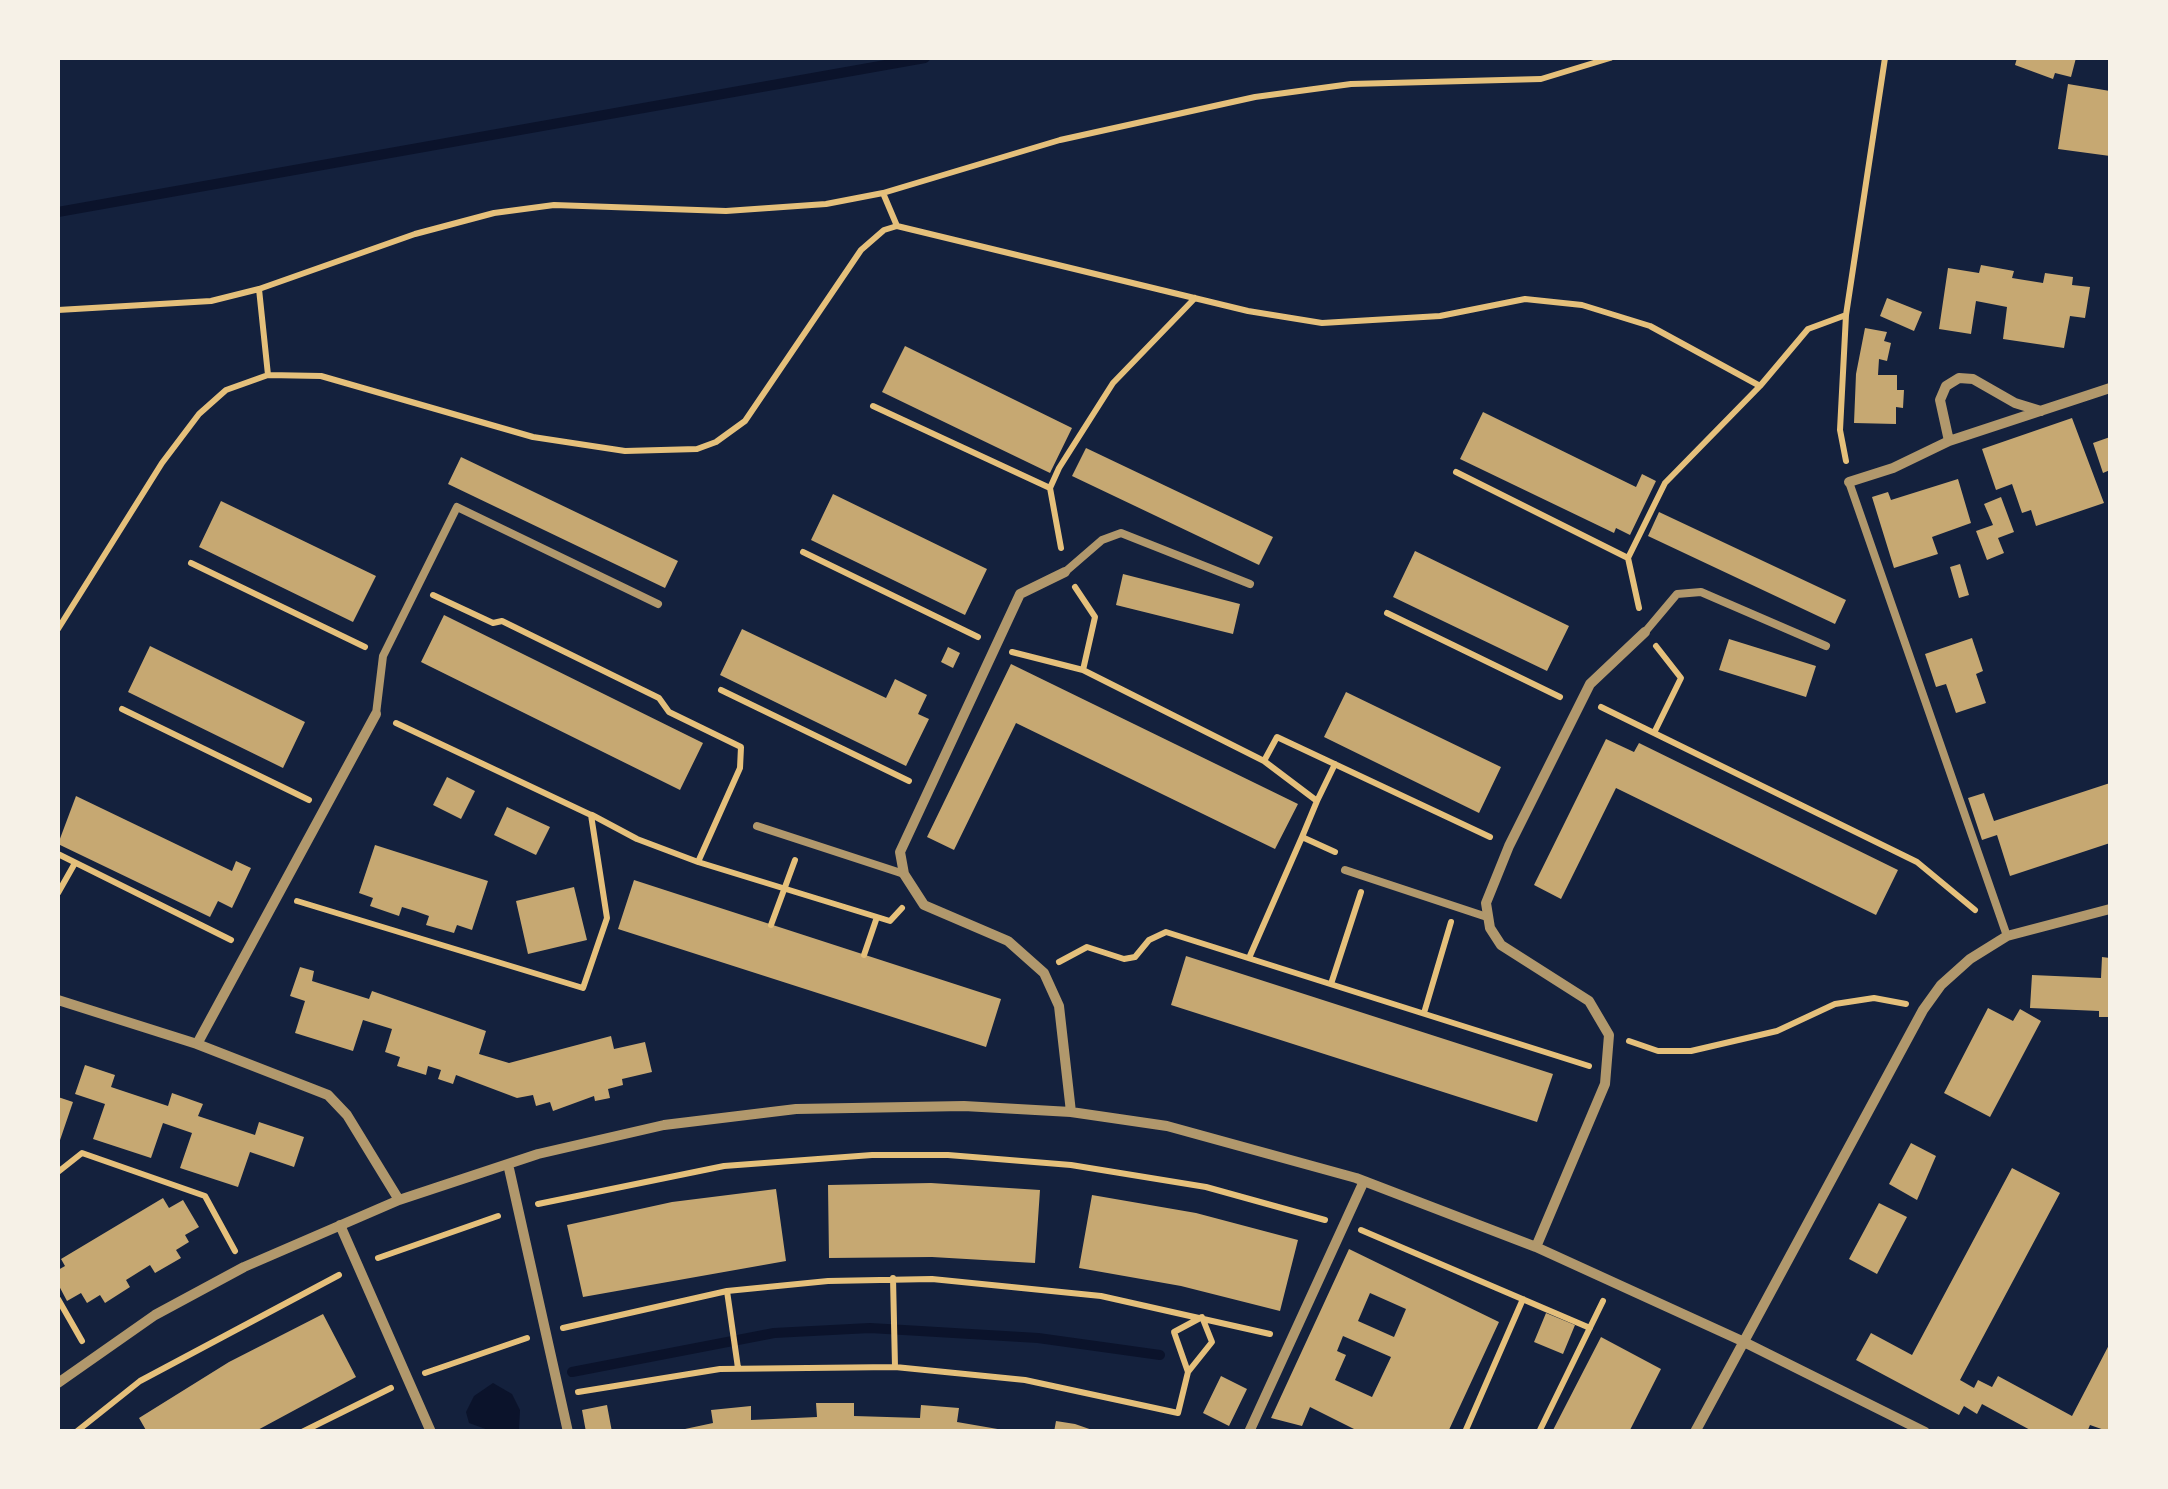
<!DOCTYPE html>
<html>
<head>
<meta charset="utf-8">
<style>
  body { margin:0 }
  #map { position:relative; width:2168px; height:1489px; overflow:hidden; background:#14213d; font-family:Lato,sans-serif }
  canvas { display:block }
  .frame { position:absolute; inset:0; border:60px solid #f6f1e7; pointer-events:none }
</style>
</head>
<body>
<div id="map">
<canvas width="2168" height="1489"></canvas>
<div class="frame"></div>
</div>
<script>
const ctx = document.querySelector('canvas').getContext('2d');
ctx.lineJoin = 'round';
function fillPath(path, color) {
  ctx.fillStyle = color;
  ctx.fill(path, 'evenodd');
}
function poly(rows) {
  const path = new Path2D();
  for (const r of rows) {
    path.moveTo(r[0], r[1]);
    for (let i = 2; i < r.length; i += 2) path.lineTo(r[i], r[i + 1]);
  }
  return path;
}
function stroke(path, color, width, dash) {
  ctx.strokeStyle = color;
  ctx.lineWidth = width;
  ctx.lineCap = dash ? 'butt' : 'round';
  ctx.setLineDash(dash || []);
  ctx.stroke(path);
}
fillPath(poly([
  [493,1383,512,1394,520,1410,519,1430,491,1431,469,1423,466,1412,474,1396]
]), '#0b132b');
stroke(poly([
  [58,212,925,58],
  [572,1372,774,1333,870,1328,1038,1338,1160,1355]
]), '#0b132b', 10);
fillPath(poly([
  [2017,58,2076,58,2071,77,2055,73,2053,79,2015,65],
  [2068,84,2110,91,2110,156,2058,149],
  [1981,265,2014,271,2012,278,2043,283,2045,273,2073,277,2072,285,2090,287,2085,318,2070,316,2064,348,2003,339,2007,307,1976,301,1971,334,1939,329,1948,268,1979,273],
  [1887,298,1922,312,1914,331,1880,316],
  [1865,328,1887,332,1884,341,1891,343,1887,361,1879,359,1878,375,1897,375,1897,390,1904,390,1903,408,1896,407,1896,424,1854,423,1856,374],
  [905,346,1072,428,1050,473,882,392],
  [1483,412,1636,487,1642,474,1656,481,1630,535,1616,528,1614,533,1460,459],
  [2072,418,2104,503,2036,526,2031,510,2022,513,2012,484,1996,490,1982,449],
  [2110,437,2110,470,2103,473,2093,443],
  [1086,448,1273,537,1259,565,1072,476],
  [461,457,678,561,665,588,448,484],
  [1958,479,1971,523,1932,537,1938,554,1894,568,1872,497,1888,492,1891,500],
  [833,494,987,569,965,615,811,540],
  [2001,497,2014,532,1998,538,2004,553,1987,560,1976,531,1993,525,1984,504],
  [221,501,376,576,353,622,199,547],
  [1659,512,1846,600,1835,624,1648,536],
  [1415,551,1569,626,1547,671,1393,597],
  [1960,564,1969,595,1959,598,1950,567],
  [1123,574,1240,604,1233,634,1116,605],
  [444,615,703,743,680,790,421,662],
  [742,629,886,698,895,679,927,695,918,714,929,719,906,766,720,675],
  [1972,638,1983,671,1976,674,1986,703,1956,713,1946,684,1936,687,1925,654],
  [1729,639,1816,666,1806,697,1719,670],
  [150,646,305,722,283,768,128,692],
  [948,647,960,653,953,668,941,662],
  [1011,664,1298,804,1275,849,1016,723,954,850,927,837],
  [1346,692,1501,767,1479,813,1324,737],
  [1606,739,1634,752,1639,743,1898,870,1876,915,1616,788,1561,899,1534,885],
  [447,777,475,791,461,819,433,805],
  [2110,783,2110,843,2010,876,1997,835,1982,840,1968,798,1984,793,1994,821],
  [76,796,232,871,236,861,251,868,232,908,218,901,210,917,58,844],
  [507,807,550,827,536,855,494,835],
  [375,845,488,881,472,930,457,925,454,933,426,925,429,916,415,911,402,907,399,916,370,906,373,898,359,893],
  [634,880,1001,999,986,1047,618,929],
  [574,887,587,940,528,954,516,901],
  [1186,956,1553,1074,1537,1122,1171,1005],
  [2102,957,2110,958,2110,1017,2099,1017,2099,1011,2030,1008,2032,975,2101,978],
  [300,967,314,971,312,981,369,999,372,991,486,1031,479,1054,509,1063,611,1036,614,1049,645,1042,652,1072,622,1079,623,1085,608,1089,610,1098,595,1101,594,1096,553,1111,550,1102,536,1106,533,1095,517,1098,456,1075,453,1084,438,1079,441,1070,428,1066,426,1075,397,1066,400,1057,385,1052,392,1029,363,1020,353,1051,295,1033,305,1001,290,996],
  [1988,1008,2013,1021,2020,1009,2041,1021,1990,1117,1944,1093],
  [85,1065,115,1075,111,1087,168,1106,172,1093,203,1104,198,1116,255,1135,259,1122,304,1137,294,1167,250,1152,238,1187,180,1168,192,1133,163,1123,151,1158,93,1139,105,1104,75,1094],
  [58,1097,73,1102,58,1146],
  [1911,1143,1936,1156,1917,1200,1889,1184],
  [2012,1168,2060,1193,1960,1380,1974,1388,1978,1380,1992,1387,1998,1376,2072,1416,2110,1343,2110,1432,2090,1425,2087,1432,2034,1432,1982,1404,1977,1414,1964,1406,1959,1415,1856,1360,1871,1333,1912,1355],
  [931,1183,1040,1190,1035,1263,932,1257,829,1258,828,1185],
  [776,1189,786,1261,583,1297,567,1225,672,1202],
  [1092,1195,1196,1213,1298,1240,1280,1311,1181,1286,1079,1268],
  [163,1198,169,1208,183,1200,199,1227,185,1235,189,1242,176,1250,181,1258,155,1273,150,1265,126,1280,130,1287,105,1303,100,1295,87,1303,81,1293,67,1301,58,1284,58,1270,65,1266,61,1259],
  [1879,1203,1907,1217,1877,1274,1849,1259],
  [1349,1249,1499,1322,1448,1432,1360,1432,1310,1407,1302,1426,1271,1418],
  [1370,1293,1406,1309,1394,1337,1358,1321],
  [1343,1336,1391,1357,1372,1397,1335,1380,1346,1355,1337,1351],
  [1546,1313,1575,1325,1563,1354,1534,1342],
  [323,1314,356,1377,254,1432,147,1432,139,1418,229,1362],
  [1601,1337,1661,1369,1629,1432,1552,1432],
  [1221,1376,1247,1389,1229,1426,1203,1413],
  [816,1403,854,1403,854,1416,920,1418,921,1405,959,1408,957,1422,1015,1432,671,1432,713,1423,711,1410,751,1406,751,1420,817,1417],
  [607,1405,612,1432,586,1432,582,1410],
  [1056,1421,1075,1424,1098,1432,1054,1432]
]), '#c6a872');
stroke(poly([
  [883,193,897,226],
  [259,289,415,234,494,213,554,205,726,211,826,204,883,193,1060,140,1255,97,1351,84,1541,79,1610,58],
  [58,310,211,301,259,289,268,375],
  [873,406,1050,488],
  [1846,461,1840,430,1846,315],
  [1456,472,1628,558,1639,608],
  [1061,548,1050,488,1059,468,1113,383,1195,298],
  [803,552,978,637],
  [1628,558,1665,483,1760,386],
  [191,563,365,647],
  [1075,587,1095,617,1083,670],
  [433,595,493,623,502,621,659,698,669,712,741,747,740,768,698,862,637,839,592,815],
  [1387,613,1560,697],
  [58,629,162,463,199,414,226,390,268,375,321,376,533,437,625,451,697,449,716,442,745,421,861,250,884,230,897,226,1248,311,1322,323,1440,316,1525,299,1582,305,1650,326,1760,386,1808,329,1846,315,1885,58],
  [1012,652,1083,670,1264,761,1277,737,1490,837],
  [721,690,909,781],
  [1601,707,1917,862,1975,910],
  [122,709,309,800],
  [1654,733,1681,678,1656,646],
  [1264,761,1317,801,1302,837,1335,852],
  [1317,801,1335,764],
  [58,854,231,940],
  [698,862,890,921,902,908],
  [58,893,75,863],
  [297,901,583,988,607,918,591,815,396,723],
  [771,925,795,860],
  [864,955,877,917],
  [1249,958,1302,837],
  [1059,962,1087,947,1124,959,1135,957,1149,940,1166,932,1589,1066],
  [1331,984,1361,892],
  [1424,1013,1451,922],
  [1629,1041,1658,1051,1691,1051,1777,1031,1835,1004,1874,998,1906,1004],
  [58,1172,82,1153,205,1196,235,1251],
  [538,1204,724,1166,872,1155,948,1155,1071,1165,1206,1187,1325,1220],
  [1361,1230,1590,1328],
  [378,1258,498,1216],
  [893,1278,895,1367],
  [727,1291,738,1368],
  [58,1299,82,1341],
  [563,1328,727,1291,828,1281,932,1279,1101,1296,1270,1334],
  [425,1373,527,1338],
  [578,1392,720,1369,895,1367,1025,1380,1178,1413,1188,1372,1212,1342,1202,1317,1174,1332,1188,1372],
  [76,1432,140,1381,339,1275],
  [302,1432,391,1388],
  [1465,1432,1523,1299],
  [1539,1432,1603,1301]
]), '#e5c07b', 6);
stroke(poly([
  [1849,482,2007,936],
  [1065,572,1102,540,1121,533,1250,584],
  [1645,632,1677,594,1701,592,1826,646],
  [376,714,383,656,457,507,658,604],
  [757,826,904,874],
  [1345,870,1487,917]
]), '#b1986c', 8);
stroke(poly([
  [1949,441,1940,400,1946,386,1959,378,1973,379,2015,403,2041,411],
  [1849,482,1893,468,1949,441,2110,388],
  [1065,572,1020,594,900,852,904,874,924,905,1008,941,1044,973,1059,1006,1071,1112],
  [58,1000,197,1044,328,1095,347,1115,399,1200],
  [197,1044,376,714],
  [508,1164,568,1432],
  [340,1225,431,1432],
  [1536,1247,1605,1084,1609,1035,1589,1001,1501,945,1490,928,1486,903,1509,846,1590,684,1645,632],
  [58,1383,155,1315,244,1267,399,1200,538,1154,664,1125,796,1109,964,1106,1071,1112,1167,1126,1356,1178,1536,1247,1742,1341,1925,1432],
  [1249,1432,1364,1181],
  [1695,1432,1923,1010,1941,985,1970,959,2007,936,2110,909]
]), '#b1986c', 10);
</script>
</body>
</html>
